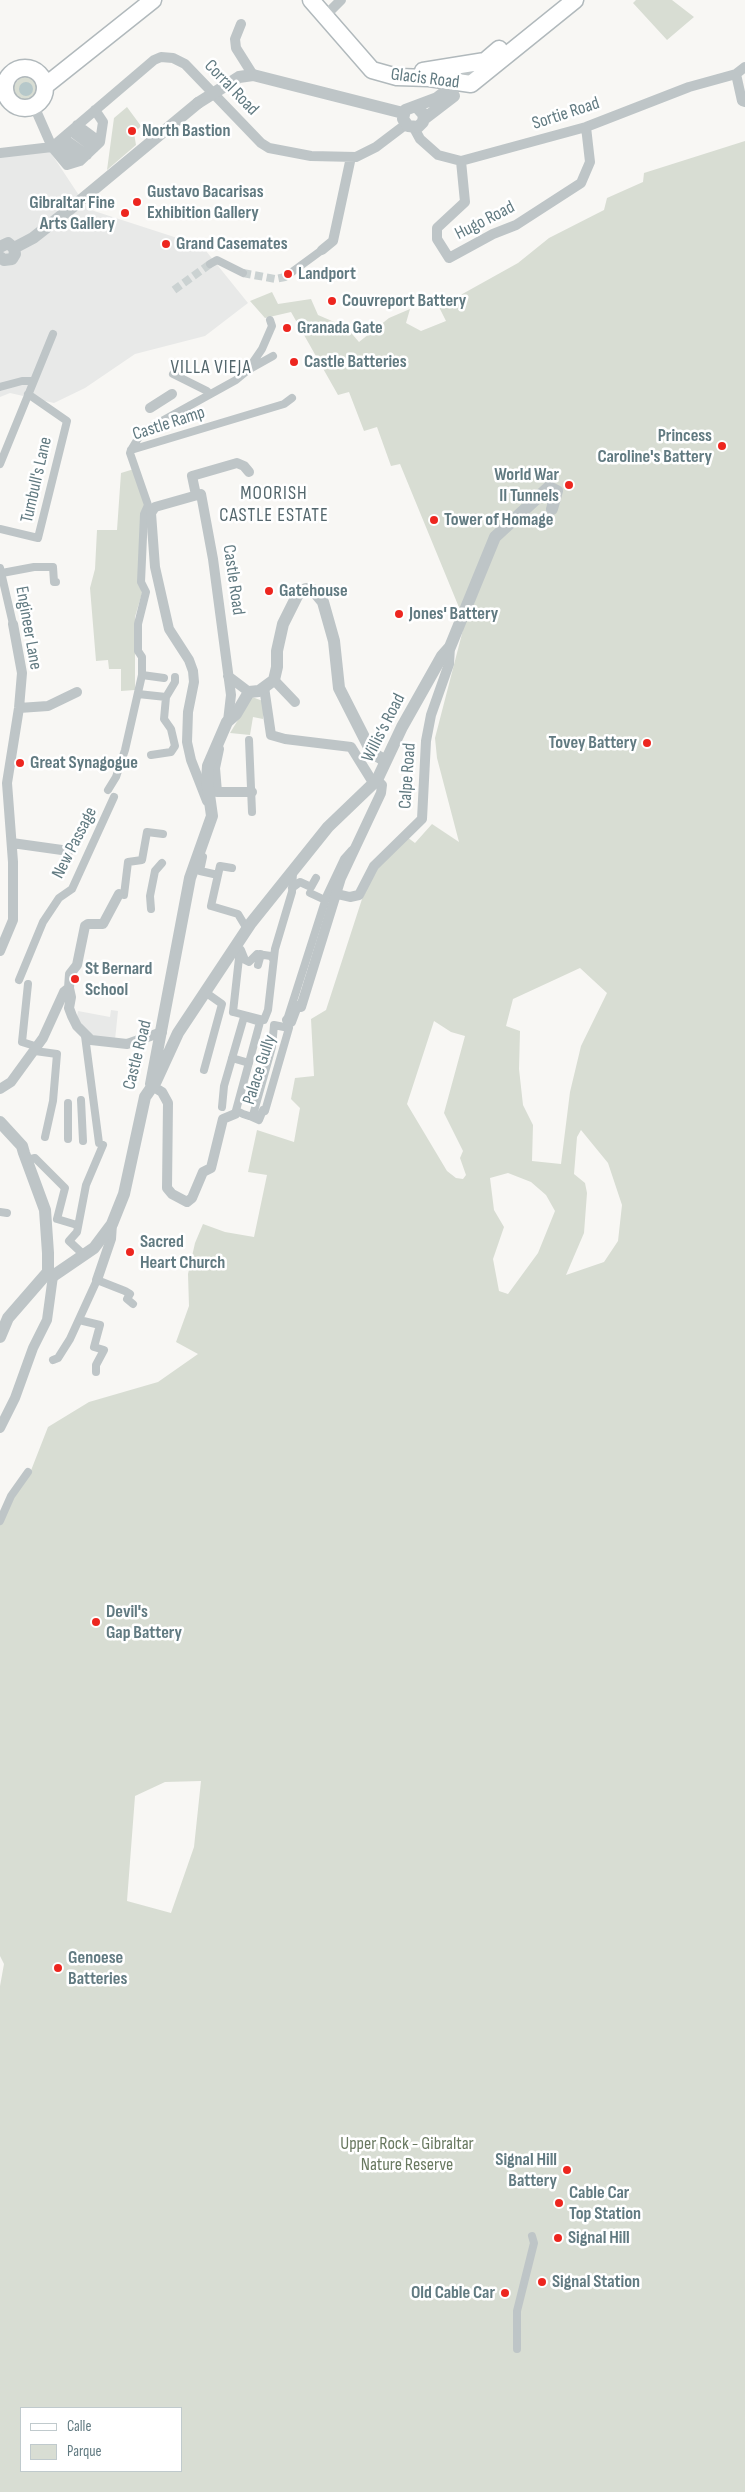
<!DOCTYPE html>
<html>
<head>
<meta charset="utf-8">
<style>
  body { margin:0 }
  #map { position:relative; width:745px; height:2492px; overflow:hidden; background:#f8f7f4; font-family:"Sofia Sans Condensed",sans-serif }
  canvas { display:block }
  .legend { position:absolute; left:20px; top:2407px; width:162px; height:65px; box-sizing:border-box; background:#fff; border:1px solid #c0cacd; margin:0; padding:6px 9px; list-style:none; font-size:15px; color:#617a81 }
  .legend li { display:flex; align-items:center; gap:10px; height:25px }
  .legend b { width:25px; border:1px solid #c0cacd }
</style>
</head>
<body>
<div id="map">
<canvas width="745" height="2492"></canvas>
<ul class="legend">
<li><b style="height:6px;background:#fff"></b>Calle</li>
<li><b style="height:14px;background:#d8ddd3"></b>Parque</li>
</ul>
</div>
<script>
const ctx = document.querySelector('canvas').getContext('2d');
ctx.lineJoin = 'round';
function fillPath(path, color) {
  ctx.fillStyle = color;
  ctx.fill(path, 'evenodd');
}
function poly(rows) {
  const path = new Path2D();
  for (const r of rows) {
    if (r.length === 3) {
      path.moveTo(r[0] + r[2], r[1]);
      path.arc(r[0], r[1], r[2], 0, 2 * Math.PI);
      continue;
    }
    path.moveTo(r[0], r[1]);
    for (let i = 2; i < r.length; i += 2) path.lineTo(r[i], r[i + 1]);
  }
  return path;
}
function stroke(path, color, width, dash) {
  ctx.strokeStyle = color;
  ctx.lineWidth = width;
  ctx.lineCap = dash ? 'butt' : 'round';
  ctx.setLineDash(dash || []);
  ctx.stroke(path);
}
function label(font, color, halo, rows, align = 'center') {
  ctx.font = font + ' "Sofia Sans Condensed",sans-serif';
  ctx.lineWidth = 5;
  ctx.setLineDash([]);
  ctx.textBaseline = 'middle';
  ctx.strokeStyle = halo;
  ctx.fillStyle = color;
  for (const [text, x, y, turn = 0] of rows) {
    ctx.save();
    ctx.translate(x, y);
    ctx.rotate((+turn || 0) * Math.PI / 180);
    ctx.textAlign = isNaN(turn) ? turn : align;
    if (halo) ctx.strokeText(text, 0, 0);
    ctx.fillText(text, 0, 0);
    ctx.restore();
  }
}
fillPath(poly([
  [49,150,88,209,202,246,248,303,205,336,135,354,85,388,54,403,10,393,0,397,0,156],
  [111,1010,118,1011,115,1040,91,1035,86,1032,77,1016,78,1011,110,1017]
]), '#e8e9e8');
fillPath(poly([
  [636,0,672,0,694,17,667,40,633,3],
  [22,76,30,77,37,82,39,90,32,101,23,102,14,94,13,86],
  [127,107,141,126,134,133,136,145,107,170,114,118],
  [745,141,745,2492,0,2492,0,1986,4,1964,0,1956,0,1524,12,1497,30,1473,48,1427,89,1402,158,1382,198,1354,176,1342,189,1306,188,1274,195,1243,203,1224,225,1232,254,1237,267,1175,248,1172,257,1130,294,1142,300,1108,291,1099,295,1078,314,1076,311,1019,326,1010,362,899,377,869,407,837,415,843,432,824,459,842,437,758,435,738,465,622,400,464,391,466,377,427,364,431,349,392,338,395,291,312,265,318,250,301,272,292,278,304,311,299,318,315,346,327,359,342,389,318,410,309,406,323,421,331,446,321,439,307,518,263,549,238,604,210,607,198,643,182,644,173],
  [580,968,607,993,581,1046,570,1092,561,1164,532,1161,533,1125,523,1105,519,1069,520,1031,506,1026,513,999],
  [434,1021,451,1032,465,1036,444,1113,463,1151,460,1158,466,1175,463,1179,456,1178,447,1171,407,1104],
  [581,1130,608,1163,622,1205,618,1241,604,1262,566,1275,584,1233,587,1193,585,1183,574,1174,577,1137],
  [508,1173,531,1182,546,1195,555,1211,538,1253,508,1294,499,1291,493,1259,504,1227,494,1210,490,1178],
  [201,1781,194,1847,171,1913,127,1901,135,1796,165,1782],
  [21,2408,181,2408,181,2471,21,2471],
  [134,469,144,499,146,528,140,586,142,593,135,617,135,690,121,691,121,669,109,669,108,660,96,661,90,588,95,569,97,530,117,530,121,473],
  [252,697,263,701,263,719,253,717,250,735,230,733]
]), '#d8ddd3');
fillPath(poly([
  [26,89,7]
]), '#b6c8ca');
stroke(poly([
  [243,273,275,279,285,277,292,272],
  [174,290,210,264]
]), '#cbd2d2', 8, [8, 4]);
const primary = poly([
  [311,0,372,70,397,77,429,78,471,84,575,0],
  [25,88,20],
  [423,71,485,61,499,49],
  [45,86,153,0]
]);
stroke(primary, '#b1b9bc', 19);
stroke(poly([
  [210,264,217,260,243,273],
  [292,272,322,250],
  [249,368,262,349,272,326,270,320],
  [173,374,207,391],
  [0,387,22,381,33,381],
  [131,450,142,432,236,380,248,370,273,356],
  [131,450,284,404,292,398],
  [0,464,53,334],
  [0,529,38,538,67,421,28,394],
  [0,568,13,624],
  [2,573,34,567,53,567,54,582,56,582],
  [142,675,164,678],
  [138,694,166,697,175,682,175,677],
  [249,740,252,812],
  [151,755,171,752,175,746,171,729,164,719,166,697],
  [108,790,116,777,125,750,142,675,142,657,138,651,138,624,146,592,141,582,144,514,148,505,130,453,131,450],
  [203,857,200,871,218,875],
  [232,868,220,866,211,906,238,914,247,929],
  [292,888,300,882,311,887,316,878],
  [310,893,325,900],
  [124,895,128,862,142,860,147,832,163,834],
  [151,909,150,896,155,871,162,863],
  [241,950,245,960,249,962,257,954,271,956,273,959],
  [258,965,261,954],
  [19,980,43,922,59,898,72,889,114,797],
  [28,984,22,1042,38,1047],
  [233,1012,264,1020,268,1010,275,949,292,892,293,872],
  [233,1012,239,958,238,945],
  [287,1020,327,895,344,859,352,850],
  [85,1036,99,1143],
  [35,1051,57,1054,53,1101,45,1137],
  [232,1058,249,1063],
  [204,1070,222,1004,205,992],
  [81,1100,83,1141],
  [222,1107,224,1086,244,1017,260,1022,235,1114],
  [237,1111,243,1114,249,1116,250,1116,259,1120,263,1110,265,1111,289,1028,274,1025,272,1047,253,1115,250,1116],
  [68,1139,68,1103],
  [27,1160,35,1158,65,1188,57,1219],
  [0,1212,7,1213],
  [57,1219,77,1225],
  [84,1255,69,1241,77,1232,86,1185,103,1145],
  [79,1320,100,1325,94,1347,104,1350,96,1365,96,1372],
  [53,1360,58,1358,70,1339,97,1280,125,1291,130,1294,127,1299,133,1304],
  [0,1521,11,1496,28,1472],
  [517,2349,517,2311,534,2243,532,2236]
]), '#bec5c7', 8);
stroke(poly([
  [325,16,341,0],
  [241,24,235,39,236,48,253,75],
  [745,67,736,74,742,101,745,102],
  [34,106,52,147,67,165,80,161,100,142,103,122,95,110],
  [77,125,100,142],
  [414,128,420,139,438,155,461,161,586,127,689,87,736,74],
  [71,131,94,148],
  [63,138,87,155],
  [56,144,80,161],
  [52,147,154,60,161,57,173,58,185,64,261,143,269,148,311,156,356,157,376,147,405,125],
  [0,153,52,147],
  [461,161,465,202,437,228,437,239,449,258,493,234,516,225,581,183,590,162,586,127],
  [322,250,333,241,351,157],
  [150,408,172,394],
  [196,495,192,476,237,463,244,466,249,472],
  [228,676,249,692],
  [274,680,295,702],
  [264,687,271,735,285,739,351,747,374,784],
  [19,708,48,706,77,692],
  [219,749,215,768,217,792,252,792],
  [207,801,191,760,187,742,188,712,194,682,193,671,189,660,169,629,155,567,151,513,155,507,201,494,213,559,231,695,228,721],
  [12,843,69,851],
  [337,894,350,897,359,895,374,866,422,819,426,741,431,715,449,664,450,647],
  [0,951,13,920,13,862,7,783,19,708,22,673,13,624],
  [69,988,71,997,69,1008,72,1016,77,1026,91,1040,127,1044,162,1032],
  [287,1020,291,1022,297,1006,301,1007,341,878,381,793,382,785,377,780],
  [152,1086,162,1092,168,1103,167,1188,172,1194,187,1202,192,1198,203,1172,211,1168,223,1119,235,1114],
  [0,1089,11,1082,43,1038,64,992,69,988,70,974,77,965,85,926,88,924,103,924,119,894],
  [97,1280,111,1239,112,1224],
  [0,1428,15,1398,33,1348,47,1320,53,1276]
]), '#bec5c7', 10);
stroke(poly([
  [225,86,239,77,253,75,403,113],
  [417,107,424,115,423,122,418,127,408,126,403,119,405,110,437,98,485,61],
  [424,119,454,96],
  [0,247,8,243,14,248],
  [14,248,33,238,75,205,198,103],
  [0,257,4,260,12,259,15,254,14,248],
  [151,1084,190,878,212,816,207,780,208,766,227,722,236,714,249,692,259,691,274,680,277,667,277,651,283,624,299,592,306,589,313,590,323,602,334,641,339,688,372,753,386,761],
  [0,1122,22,1146,24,1153,45,1210,48,1253,48,1272,8,1318,0,1337],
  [48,1272,53,1276,94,1248,112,1224,124,1194,145,1097,156,1081,178,1033,251,923,328,827,377,780,402,727,442,656,450,647,495,537,549,487,557,491,552,509]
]), '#bec5c7', 12);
stroke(primary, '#fff', 16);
stroke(poly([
  [198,103,225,86]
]), '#bec5c7', 12);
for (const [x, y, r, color] of [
  [132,131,5,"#ed261f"],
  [137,202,5,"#ed261f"],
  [125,213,5,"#ed261f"],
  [166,244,5,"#ed261f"],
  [288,274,5,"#ed261f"],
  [332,301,5,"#ed261f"],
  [287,328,5,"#ed261f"],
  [294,362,5,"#ed261f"],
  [722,446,5,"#ed261f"],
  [569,485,5,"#ed261f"],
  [434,520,5,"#ed261f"],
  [269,591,5,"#ed261f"],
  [399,614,5,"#ed261f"],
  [647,743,5,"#ed261f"],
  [20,763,5,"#ed261f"],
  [75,979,5,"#ed261f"],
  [130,1252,5,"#ed261f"],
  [96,1622,5,"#ed261f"],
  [58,1968,5,"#ed261f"],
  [567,2170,5,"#ed261f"],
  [559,2203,5,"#ed261f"],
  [558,2238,5,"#ed261f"],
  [542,2282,5,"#ed261f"],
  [505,2293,5,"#ed261f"]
]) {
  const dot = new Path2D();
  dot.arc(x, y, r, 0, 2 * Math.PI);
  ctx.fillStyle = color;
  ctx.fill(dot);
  stroke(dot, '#fff', 2);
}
label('18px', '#617a81', '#fff', [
  ["Glacis Road",425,79,7],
  ["Corral Road",231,88,46],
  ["Sortie Road",566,114,-18],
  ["Hugo Road",485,221,-27],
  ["Castle Ramp",169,424,-18],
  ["Tumbull's Lane",37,480,-77],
  ["Castle Road",233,580,82],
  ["Engineer Lane",28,628,80],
  ["Willis’s Road",384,728,-63],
  ["Calpe Road",408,776,-86],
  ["New Passage",75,843,-63],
  ["Castle Road",138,1055,-76],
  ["Palace Gully",260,1070,-72]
]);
label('bold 18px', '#617a81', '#fff', [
  ["North Bastion",142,131],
  ["Gustavo Bacarisas",147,192],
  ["Exhibition Gallery",147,213],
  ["Gibraltar Fine",115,203,"right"],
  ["Arts Gallery",115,224,"right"],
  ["Grand Casemates",176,244],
  ["Landport",298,274],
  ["Couvreport Battery",342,301],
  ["Granada Gate",297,328],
  ["Castle Batteries",304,362],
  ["Princess",712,436,"right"],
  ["Caroline's Battery",712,457,"right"],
  ["World War",559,475,"right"],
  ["II Tunnels",559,496,"right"],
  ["Tower of Homage",444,520],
  ["Gatehouse",279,591],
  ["Jones' Battery",409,614],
  ["Tovey Battery",637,743,"right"],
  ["Great Synagogue",30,763],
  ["St Bernard",85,969],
  ["School",85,990],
  ["Sacred",140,1242],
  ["Heart Church",140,1263],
  ["Devil's",106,1612],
  ["Gap Battery",106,1633],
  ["Genoese",68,1958],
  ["Batteries",68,1979],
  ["Signal Hill",557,2160,"right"],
  ["Battery",557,2181,"right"],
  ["Cable Car",569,2193],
  ["Top Station",569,2214],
  ["Signal Hill",568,2238],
  ["Signal Station",552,2282],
  ["Old Cable Car",495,2293,"right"]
], 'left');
label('18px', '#697960', '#fff', [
  ["Upper Rock - Gibraltar",407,2144],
  ["Nature Reserve",407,2165]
]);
ctx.letterSpacing = '1px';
label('19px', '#53666c', '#fff', [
  ["VILLA VIEJA",211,368],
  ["MOORISH",274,494],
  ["CASTLE ESTATE",274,516]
]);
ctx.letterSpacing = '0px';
</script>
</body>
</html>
